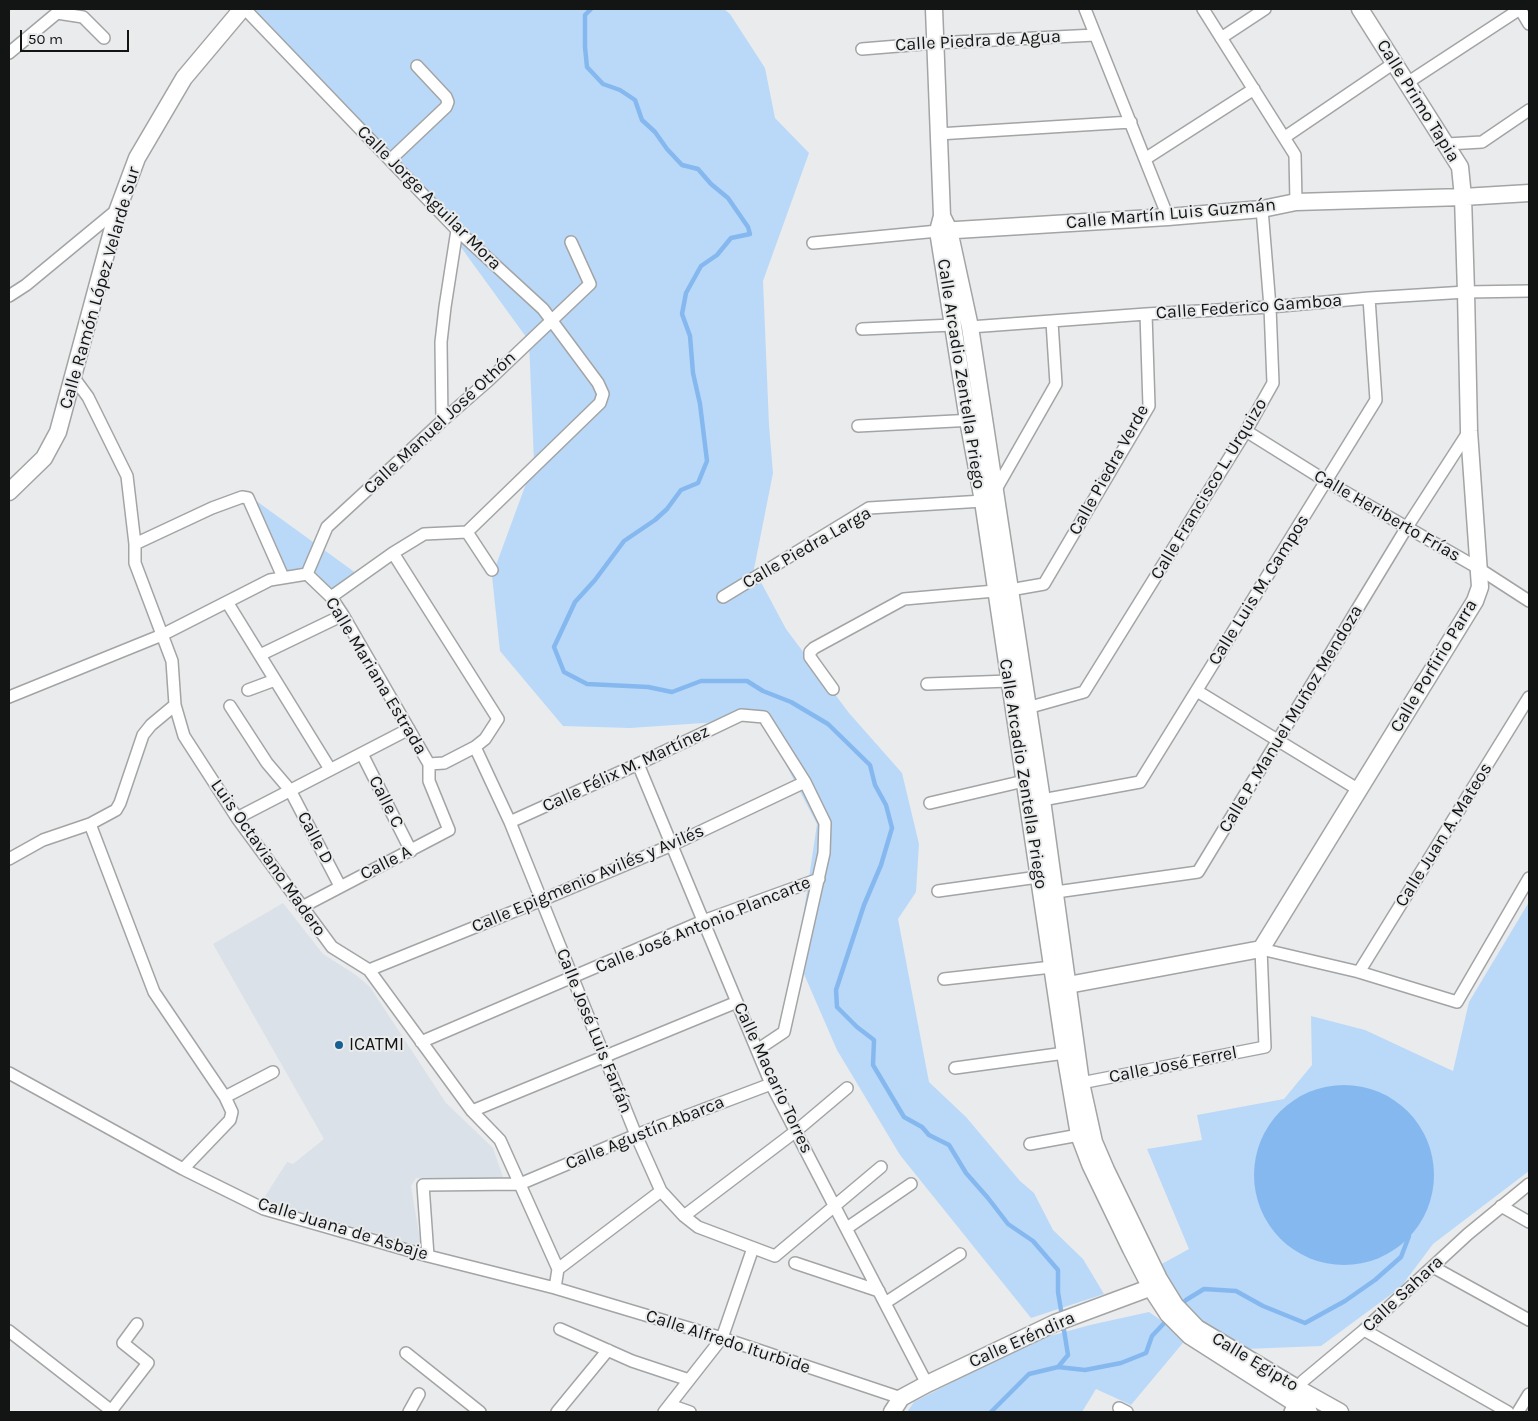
<!DOCTYPE html>
<html>
<head>
<meta charset="utf-8">
<style>
  body { margin:0 }
  #map { position:relative; width:1538px; height:1421px; overflow:hidden; background:#eaebec; font-family:Karla,sans-serif }
  canvas { display:block }
  .frame { position:absolute; inset:0; border:10px solid #131414; pointer-events:none }
  .scale { position:absolute; left:20px; top:30px; width:109px; height:22px; box-sizing:border-box; border:2px solid #131414; border-top:0; padding-left:6px; font-size:15px; line-height:18px; white-space:nowrap; color:#131414; -webkit-text-stroke:4px #eaebec; paint-order:stroke }
</style>
</head>
<body>
<div id="map">
<canvas width="1538" height="1421"></canvas>
<div class="frame"></div>
<div class="scale">50 m</div>
</div>
<script>
const ctx = document.querySelector('canvas').getContext('2d');
ctx.lineJoin = 'round';
function fillPath(path, color) {
  ctx.fillStyle = color;
  ctx.fill(path, 'evenodd');
}
function poly(rows) {
  const path = new Path2D();
  for (const r of rows) {
    if (r.length === 3) {
      path.moveTo(r[0] + r[2], r[1]);
      path.arc(r[0], r[1], r[2], 0, 2 * Math.PI);
      continue;
    }
    path.moveTo(r[0], r[1]);
    for (let i = 2; i < r.length; i += 2) path.lineTo(r[i], r[i + 1]);
  }
  return path;
}
function stroke(path, color, width, dash) {
  ctx.strokeStyle = color;
  ctx.lineWidth = width;
  ctx.lineCap = dash ? 'butt' : 'round';
  ctx.setLineDash(dash || []);
  ctx.stroke(path);
}
function label(font, color, halo, rows, align = 'center') {
  ctx.font = font + ' Karla,sans-serif';
  ctx.lineWidth = 4;
  ctx.setLineDash([]);
  ctx.textBaseline = 'middle';
  ctx.strokeStyle = halo;
  ctx.fillStyle = color;
  for (const [text, x, y, turn = 0] of rows) {
    ctx.save();
    ctx.translate(x, y);
    ctx.rotate((+turn || 0) * Math.PI / 180);
    ctx.textAlign = isNaN(turn) ? turn : align;
    if (halo) ctx.strokeText(text, 0, 0);
    ctx.fillText(text, 0, 0);
    ctx.restore();
  }
}
fillPath(poly([
  [283,903,323,954,356,975,370,987,446,1103,493,1148,504,1180,416,1178,411,1186,421,1246,262,1201,287,1162,293,1164,324,1139,213,944]
]), '#dbe1e8');
fillPath(poly([
  [256,9,724,9,730,14,765,68,775,118,809,153,763,281,769,425,773,473,754,569,786,629,849,713,902,773,919,844,916,892,898,919,929,1082,966,1117,1020,1181,1034,1193,1053,1230,1083,1259,1104,1294,1031,1318,900,1155,837,1050,797,958,817,824,762,719,630,728,563,726,500,651,492,576,534,462,529,341,415,184,256,13],
  [255,500,360,576,331,595,310,573,283,576],
  [1529,902,1529,1171,1433,1244,1401,1287,1321,1346,1245,1349,1195,1318,1169,1289,1158,1266,1189,1249,1147,1149,1202,1140,1197,1115,1284,1099,1312,1065,1311,1016,1365,1030,1453,1071,1469,1002],
  [1149,1312,1187,1338,1131,1405,1096,1389,1082,1412,907,1412,914,1402,1032,1341,1090,1325]
]), '#bad9f8');
fillPath(poly([
  [1344,1175,90]
]), '#86b8f0');
stroke(poly([
  [591,9,585,15,585,47,587,67,603,84,620,90,635,100,642,120,655,132,667,149,682,165,698,169,711,184,728,198,748,227,750,234,731,238,717,255,701,266,686,293,682,314,690,336,693,373,700,404,707,461,698,483,681,490,667,509,655,520,624,541,595,580,575,602,554,647,564,672,587,684,648,687,672,692,701,681,747,681,763,691,791,702,828,724,870,765,875,785,886,805,892,828,881,865,864,905,836,990,837,1007,857,1027,874,1040,873,1065,904,1117,922,1127,929,1135,949,1145,966,1173,988,1198,1008,1224,1033,1241,1058,1270,1058,1292,1062,1316],
  [1180,1306,1186,1300,1204,1289,1236,1291,1263,1306,1305,1323,1345,1301,1375,1280,1401,1257,1409,1236],
  [1058,1367,1068,1355,1063,1324],
  [991,1412,1029,1374,1058,1367,1085,1370,1121,1363,1146,1353,1152,1336,1168,1319]
]), '#86b8f0', 4.5);
const street = poly([
  [245,9,457,230,543,309,598,383,603,394,600,403,467,532],
  [1085,9,1168,217],
  [1203,9,1295,155,1296,202],
  [1520,9,1529,24],
  [1221,38,1265,9],
  [862,49,935,43,1095,35],
  [9,53,57,13,83,17,104,38],
  [1407,83,1520,9],
  [938,134,1131,122],
  [1285,137,1394,63],
  [1447,144,1482,142,1529,110],
  [1145,159,1254,89],
  [390,160,446,107,448,102,446,97,417,66],
  [813,243,938,231],
  [9,296,26,285,118,209],
  [970,327,1146,314,1270,307,1369,298,1466,292,1529,291],
  [862,329,953,325],
  [74,378,88,397,127,476,135,544,135,563,172,661,175,705,184,736,237,818,332,947,369,970,472,1111,500,1140,558,1269,555,1288],
  [442,421,441,342,445,307,457,230],
  [858,426,974,420],
  [1246,431,1326,481,1478,568,1529,601],
  [995,491,1056,384,1052,322],
  [135,544,212,508,242,497,248,498,283,577],
  [393,553,498,719,485,739,475,747,444,763,429,764],
  [307,574,327,527,442,421,489,380,590,284,571,242],
  [1010,590,1044,584,1149,406,1146,314],
  [331,597,393,553,424,534,467,532,492,570],
  [723,597,869,508,983,501],
  [227,602,330,769],
  [260,655,343,615],
  [927,684,1009,681],
  [833,689,810,657,810,652,814,648,904,599,995,591],
  [248,690,275,680],
  [1197,691,1359,790],
  [9,697,162,635,270,580,307,574,331,597,343,615,429,764],
  [230,706,267,763,290,790,340,886],
  [1027,708,1084,692,1246,431,1273,383,1270,307,1262,209],
  [475,747,510,822,636,1135,661,1191,684,1216,698,1227,775,1256,881,1167],
  [362,754,411,851],
  [638,764,771,1084,927,1384],
  [1042,800,1140,782,1376,400,1369,298],
  [930,803,1024,781],
  [237,818,409,729],
  [510,822,638,764,741,715,764,717,805,782,825,823,824,853,784,1032,757,1050],
  [90,824,154,992,225,1097,232,1112,230,1120,183,1169],
  [9,859,43,840,90,824,116,810,120,803,143,735,151,725,175,705],
  [938,891,1038,877],
  [1049,893,1198,872,1407,527,1469,431],
  [302,907,449,830,429,781,429,764],
  [369,970,542,900,672,845,805,782],
  [1359,972,1529,697],
  [944,979,1052,967],
  [421,1042,703,921,819,879],
  [955,1068,1065,1053],
  [9,1073,183,1169,264,1209,428,1256,555,1288,722,1338,901,1398],
  [1081,1083,1265,1047,1261,949,1359,972,1457,1002,1529,878],
  [225,1097,273,1072],
  [472,1111,737,1002],
  [1030,1144,1079,1135],
  [1501,1206,1529,1222],
  [684,1216,796,1131,847,1088],
  [847,1228,911,1184],
  [428,1256,423,1185,520,1184,636,1135,771,1084],
  [795,1263,879,1291],
  [1433,1267,1529,1320],
  [558,1269,661,1191],
  [885,1303,960,1254],
  [560,1329,632,1361,689,1380],
  [1364,1330,1508,1412],
  [9,1331,113,1412],
  [406,1353,480,1412],
  [670,1405,690,1412],
  [1119,1408,1127,1412],
  [111,1411,148,1363,123,1343,137,1324],
  [409,1412,419,1394],
  [557,1412,608,1350],
  [664,1412,722,1338,753,1248],
  [1290,1412,1294,1404,1297,1388,1303,1381,1364,1330,1468,1234,1529,1184],
  [1518,1412,1529,1394]
]);
const secondary = poly([
  [934,9,942,216,938,231,968,420,983,501,1065,1053,1079,1135,1090,1164,1131,1249,1151,1288,1168,1314,1190,1336,1309,1412],
  [942,216,949,230,970,327,1042,800,1081,1083,1094,1142,1106,1170,1159,1279,1175,1305,1197,1328,1297,1388,1340,1412],
  [940,231,1168,217,1262,209,1296,202,1463,197,1529,193],
  [9,492,44,458,58,432,118,209,137,158,184,78,242,9],
  [1068,985,1261,949,1475,601,1480,587,1469,431,1466,292,1463,197,1460,167,1360,9],
  [892,1412,901,1398,927,1384,1055,1323,1160,1284]
]);
stroke(street, '#a3a4a5', 14);
stroke(secondary, '#a3a4a5', 19);
stroke(street, '#fff', 11);
stroke(secondary, '#fff', 16);
for (const [x, y, r, color] of [
  [339,1045,5,"#176094"]
]) {
  const dot = new Path2D();
  dot.arc(x, y, r, 0, 2 * Math.PI);
  ctx.fillStyle = color;
  ctx.fill(dot);
  stroke(dot, '#eaebec', 2);
}
label('18px', '#131414', '#eaebec', [
  ["Calle Piedra de Agua",978,41,-3],
  ["Calle Primo Tapia",1418,101,58],
  ["Calle Jorge Aguilar Mora",429,198,45],
  ["Calle Martín Luis Guzmán",1171,214,-5],
  ["Calle Ramón López Velarde Sur",100,288,-74],
  ["Calle Federico Gamboa",1249,307,-4],
  ["Calle Arcadio Zentella Priego",961,374,81],
  ["Calle Manuel José Othón",440,423,-43],
  ["Calle Piedra Verde",1109,470,-61],
  ["Calle Francisco L. Urquizo",1209,489,-59],
  ["Calle Heriberto Frías",1387,516,30],
  ["Calle Piedra Larga",807,548,-30],
  ["Calle Luis M. Campos",1259,590,-58],
  ["Calle Porfirio Parra",1434,666,-59],
  ["Calle Mariana Estrada",376,676,59],
  ["Calle P. Manuel Muñoz Mendoza",1291,719,-59],
  ["Calle Félix M. Martínez",626,769,-25],
  ["Calle Arcadio Zentella Priego",1023,774,81],
  ["Calle C",386,802,63],
  ["Calle Juan A. Mateos",1444,835,-58],
  ["Calle D",315,838,62],
  ["Luis Octaviano Madero",268,858,55],
  ["Calle A",386,863,-27],
  ["Calle Epigmenio Avilés y Avilés",588,879,-23],
  ["Calle José Antonio Plancarte",703,925,-22],
  ["Calle José Luis Farfán",594,1031,68],
  ["Calle José Ferrel",1173,1065,-11],
  ["Calle Macario Torres",773,1078,65],
  ["Calle Agustín Abarca",645,1133,-22],
  ["Calle Juana de Asbaje",343,1229,17],
  ["Calle Sahara",1403,1294,-43],
  ["Calle Eréndira",1022,1340,-24],
  ["Calle Alfredo Iturbide",728,1342,18],
  ["Calle Egipto",1255,1362,31]
]);
label('18px', '#131414', '#eaebec', [
  ["ICATMI",349,1045]
], 'left');
</script>
</body>
</html>
